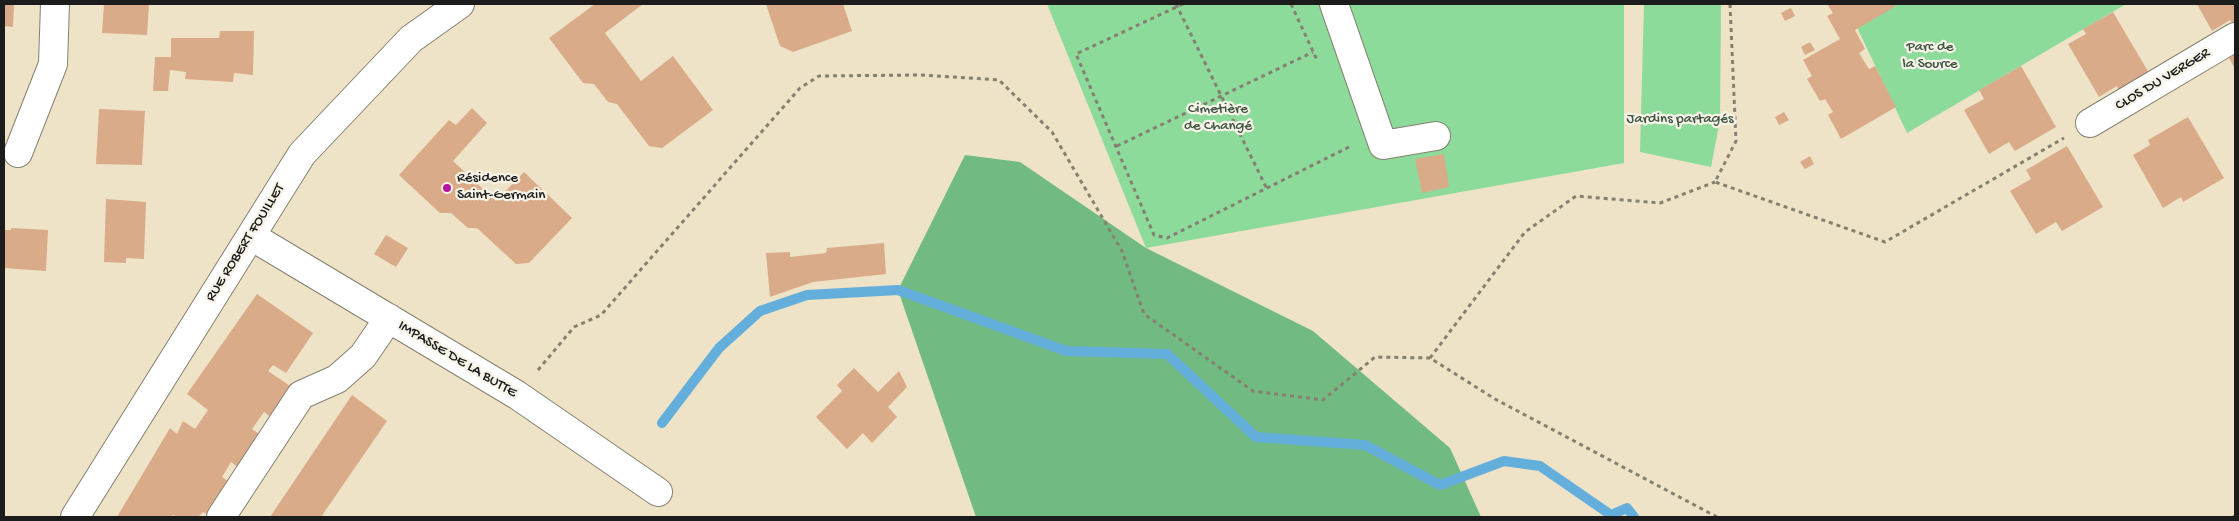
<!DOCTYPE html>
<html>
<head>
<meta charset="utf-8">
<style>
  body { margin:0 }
  #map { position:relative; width:2239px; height:521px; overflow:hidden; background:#eee3c6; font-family:"Gochi Hand",sans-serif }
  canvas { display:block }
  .frame { position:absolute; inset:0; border:5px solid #1c1c1c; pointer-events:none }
</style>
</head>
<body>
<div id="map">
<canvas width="2239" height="521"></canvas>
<div class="frame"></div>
</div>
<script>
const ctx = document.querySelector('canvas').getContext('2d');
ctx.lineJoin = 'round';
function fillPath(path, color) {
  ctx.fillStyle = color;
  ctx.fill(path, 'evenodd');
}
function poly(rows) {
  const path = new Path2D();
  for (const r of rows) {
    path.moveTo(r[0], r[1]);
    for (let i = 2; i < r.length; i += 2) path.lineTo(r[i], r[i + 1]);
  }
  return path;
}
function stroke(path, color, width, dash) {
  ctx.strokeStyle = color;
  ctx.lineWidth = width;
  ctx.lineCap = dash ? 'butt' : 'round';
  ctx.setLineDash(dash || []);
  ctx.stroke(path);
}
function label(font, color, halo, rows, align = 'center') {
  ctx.font = font + ' "Gochi Hand",sans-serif';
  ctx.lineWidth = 4.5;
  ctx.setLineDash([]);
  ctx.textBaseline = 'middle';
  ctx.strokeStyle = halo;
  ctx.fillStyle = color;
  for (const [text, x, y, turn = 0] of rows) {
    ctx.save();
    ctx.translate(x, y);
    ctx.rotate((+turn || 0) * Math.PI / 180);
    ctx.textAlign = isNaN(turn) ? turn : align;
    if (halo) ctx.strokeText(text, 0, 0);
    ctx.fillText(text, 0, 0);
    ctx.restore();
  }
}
fillPath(poly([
  [1047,4,1624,4,1624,163,1146,248],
  [1644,4,1721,4,1720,120,1711,167,1640,152],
  [1846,4,2126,4,1907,133]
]), '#8cdb9a');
fillPath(poly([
  [965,155,1020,162,1146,248,1313,331,1450,448,1481,517,976,517,898,290]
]), '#71bb82');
stroke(poly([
  [662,423,719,348,760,311,807,295,898,290,1066,351,1167,354,1256,437,1365,445,1440,485,1504,461,1540,466,1611,515,1627,508,1634,517]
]), '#63aedb', 10);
fillPath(poly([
  [4,4,14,4,13,27,4,26],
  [104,4,149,4,147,35,102,33],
  [595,4,643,4,605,33,641,81,673,56,713,110,662,148,649,146,617,104,608,102,594,84,583,83,549,38],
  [766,4,843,4,852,31,793,52,780,46],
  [1827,4,1894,4,1896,6,1855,30,1865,49,1859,53,1869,69,1875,66,1896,107,1841,139,1828,115,1833,112,1825,99,1820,101,1807,79,1812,76,1803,60,1840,39,1827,16,1833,13],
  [2197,4,2235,4,2235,23,2233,25,2230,20,2212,31],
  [1791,8,1795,16,1785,21,1781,13],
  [2113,12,2149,73,2119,91,2117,86,2099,97,2068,44,2086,34,2083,29],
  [220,31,254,31,253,75,234,73,233,82,185,79,186,72,170,70,168,91,153,91,155,57,171,57,171,38,219,38],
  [1810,42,1815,50,1805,55,1801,47],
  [2235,54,2235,69,2229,58],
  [2021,66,2056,127,2015,151,2009,142,1989,154,1964,110,1984,99,1979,90],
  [472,108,487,123,453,161,496,201,524,172,572,218,529,263,516,264,477,228,468,228,451,213,440,213,399,175,449,120,456,125],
  [99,109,145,111,142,165,96,164],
  [1784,112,1789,120,1779,125,1775,117],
  [2188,117,2224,178,2183,202,2181,197,2163,208,2133,155,2150,145,2148,140],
  [2067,146,2103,207,2062,231,2056,222,2036,234,2010,191,2031,179,2026,170],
  [1444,154,1449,187,1422,193,1415,159],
  [1810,156,1814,164,1805,169,1800,162],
  [106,199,146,202,144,259,126,258,126,263,104,262],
  [11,228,48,230,46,271,4,268,4,230,11,230],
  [386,235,408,248,396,267,374,254],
  [884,243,886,274,813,282,770,297,766,253,790,252,790,257,826,253,827,248],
  [257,294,313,333,286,373,273,365,268,371,296,390,275,420,264,412,252,429,265,438,242,470,231,462,222,477,232,484,212,517,203,512,198,517,177,517,173,515,171,517,117,517,170,428,177,434,183,421,195,429,208,410,187,394],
  [854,368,878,392,899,371,907,387,888,407,897,417,872,443,863,433,847,449,816,417,842,391,837,385],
  [352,395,387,421,321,517,270,517]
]), '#daab89');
const minor = poly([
  [1334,4,1383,145,1436,136],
  [2090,123,2235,37],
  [18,153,53,64,55,4],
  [251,236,517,395,658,492],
  [75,517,302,154,411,39,460,4],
  [221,517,301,395,337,379,363,356,389,318]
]);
stroke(minor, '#858071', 30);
stroke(poly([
  [1176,4,1267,189],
  [1183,4,1076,54,1154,235,1167,238,1349,147],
  [1291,4,1317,60],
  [1730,4,1736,141,1715,182,1885,242,2064,138],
  [1117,146,1313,52],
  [1430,358,1525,232,1576,196,1660,203,1715,182],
  [538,370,574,327,601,315,800,88,819,76,920,75,999,80,1052,132,1122,251,1144,314,1253,391,1323,400,1375,357,1430,358,1495,399,1717,517],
  [2233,517,2235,516]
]), '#858071', 3, [4, 4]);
stroke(minor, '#fff', 28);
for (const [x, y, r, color] of [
  [447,188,5,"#b5179e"]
]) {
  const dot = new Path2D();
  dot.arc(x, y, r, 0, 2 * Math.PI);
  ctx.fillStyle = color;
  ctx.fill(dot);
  stroke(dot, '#f7f3e8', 2);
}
label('15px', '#3e5542', '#f7f3e8', [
  ["Parc de",1930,48],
  ["la Source",1930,65],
  ["Cimetière",1218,110],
  ["de Changé",1218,127],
  ["Jardins partagés",1680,120]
]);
label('15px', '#1c1c1c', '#f7f3e8', [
  ["CLOS DU VERGER",2163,80,-31],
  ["RUE ROBERT FOUILLET",246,243,-58],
  ["IMPASSE DE LA BUTTE",457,360,31]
]);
label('15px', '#1c1c1c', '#f7f3e8', [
  ["Résidence",457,179],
  ["Saint-Germain",457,196]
], 'left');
</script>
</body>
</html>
